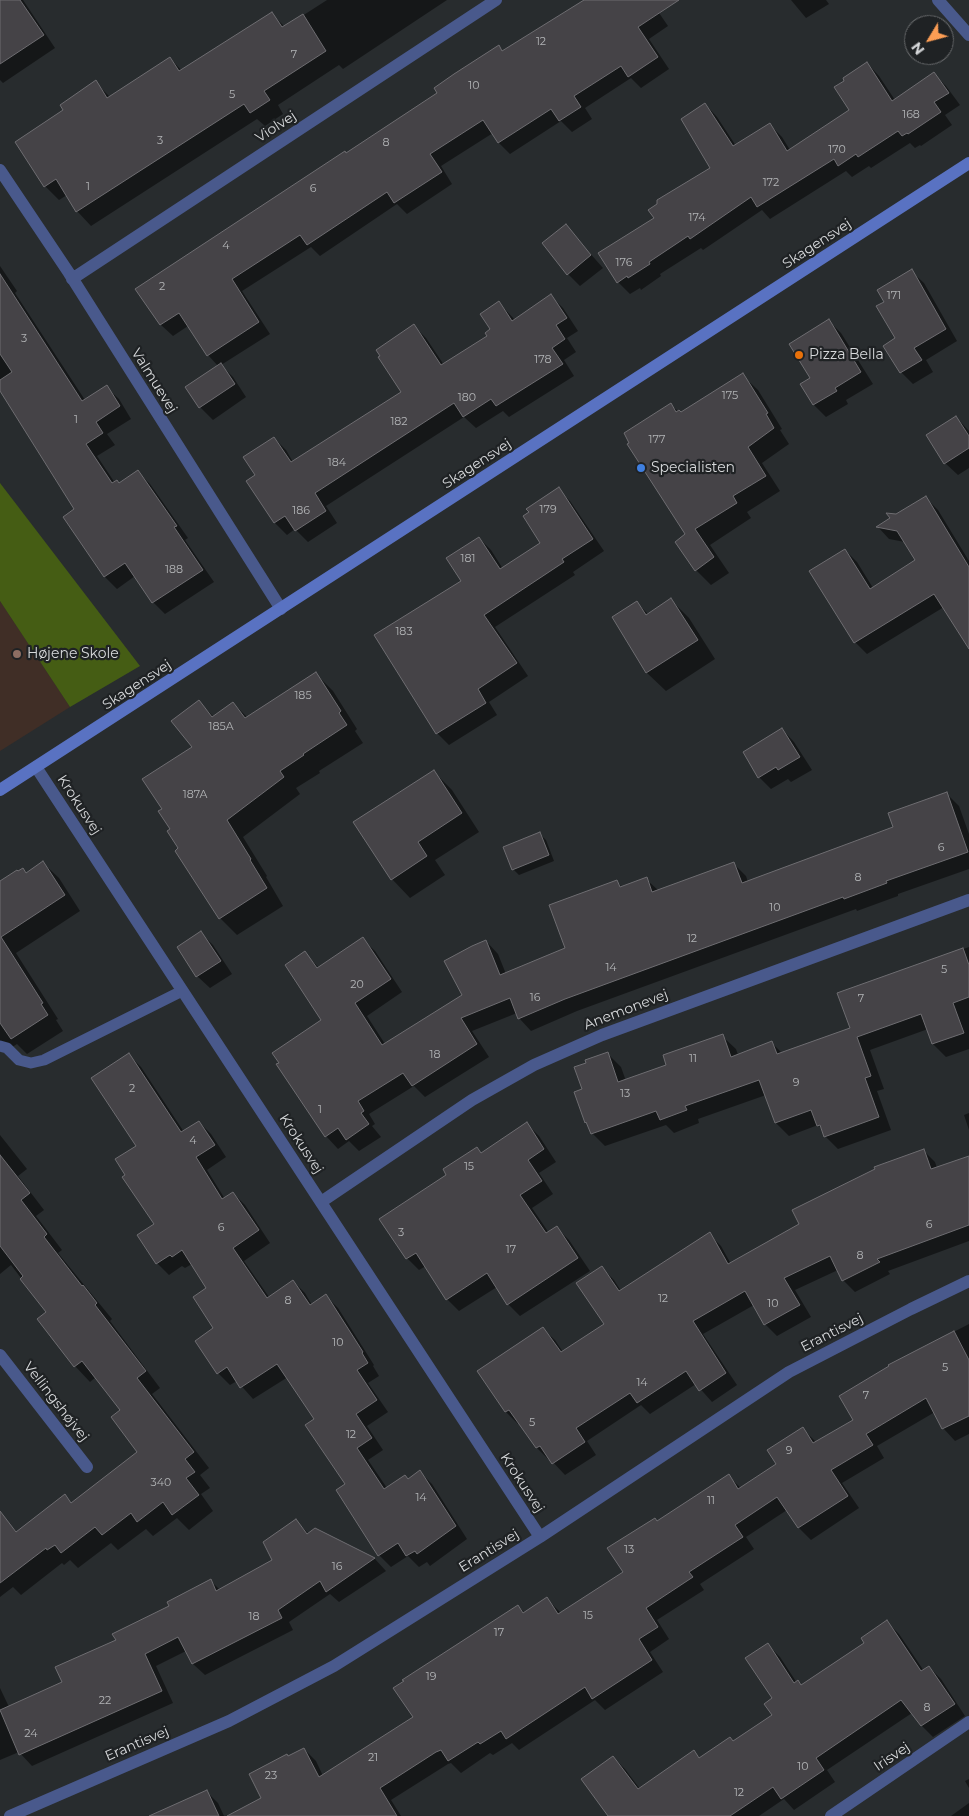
<!DOCTYPE html>
<html>
<head>
<meta charset="utf-8">
<style>
  body { margin:0 }
  #map { position:relative; width:969px; height:1816px; overflow:hidden; background:#282c2e; font-family:Montserrat,sans-serif }
  canvas { display:block }
  .north { position:absolute; left:904px; top:15px; width:50px; height:50px; box-sizing:border-box; background:#1f2224; border:1px solid #696b6d; border-radius:50%; rotate:233deg; font-size:14px; font-weight:700; line-height:20px; text-align:center; color:#d7d9db }
  .north::after { content:''; display:block; margin:auto; width:18px; height:22px; background:#fc9d54; clip-path:polygon(50% 0,100% 100%,50% 72%,0 100%) }
</style>
</head>
<body>
<div id="map">
<canvas width="969" height="1816"></canvas>
<div class="north">N</div>
</div>
<script>
const ctx = document.querySelector('canvas').getContext('2d');
ctx.lineJoin = 'round';
function fillPath(path, color) {
  ctx.fillStyle = color;
  ctx.fill(path, 'evenodd');
}
function poly(rows) {
  const path = new Path2D();
  for (const r of rows) {
    path.moveTo(r[0], r[1]);
    for (let i = 2; i < r.length; i += 2) path.lineTo(r[i], r[i + 1]);
  }
  return path;
}
function stroke(path, color, width, dash) {
  ctx.strokeStyle = color;
  ctx.lineWidth = width;
  ctx.lineCap = dash ? 'butt' : 'round';
  ctx.setLineDash(dash || []);
  ctx.stroke(path);
}
function label(font, color, halo, rows, align = 'center') {
  ctx.font = font + ' Montserrat,sans-serif';
  ctx.lineWidth = 4.5;
  ctx.setLineDash([]);
  ctx.textBaseline = 'middle';
  ctx.strokeStyle = halo;
  ctx.fillStyle = color;
  for (const [text, x, y, turn = 0] of rows) {
    ctx.save();
    ctx.translate(x, y);
    ctx.rotate((+turn || 0) * Math.PI / 180);
    ctx.textAlign = isNaN(turn) ? turn : align;
    if (halo) ctx.strokeText(text, 0, 0);
    ctx.fillText(text, 0, 0);
    ctx.restore();
  }
}
fillPath(poly([
  [0,601,70,707,0,751]
]), '#402e26');
fillPath(poly([
  [0,483,140,666,70,707,0,601]
]), '#455d14');
fillPath(poly([
  [0,0,23,0,55,48,3,83,0,80],
  [327,0,447,0,343,69,339,65,278,105,283,114,265,126,257,119,91,226,77,211,67,195,59,200,45,186,65,110,95,82,110,97,170,58,182,71,272,14,285,27],
  [586,0,666,0,655,7,668,26,649,39,669,69,641,88,631,78,585,108,592,119,572,132,561,121,510,154,498,142,493,133,441,166,452,184,407,214,397,204,320,256,311,247,242,291,270,334,221,365,233,377,246,397,213,420,200,407,187,387,218,366,208,355,188,326,173,336,161,325,137,289,439,93,499,47,503,52],
  [791,0,826,0,829,4,806,18],
  [867,63,879,76,895,100,934,74,946,86,960,105,945,115,952,125,921,146,920,145,915,148,910,143,871,168,869,166,852,177,846,171,770,219,762,210,703,250,701,248,660,274,661,276,641,290,640,288,630,294,618,282,655,219,712,168,705,104,717,117,736,146,770,125,782,137,790,150,851,110,846,81],
  [566,226,603,268,580,286,568,274,544,243],
  [0,266,17,291,15,293,85,400,106,387,119,399,131,419,107,434,115,445,97,456,115,483,119,484,138,472,150,484,188,538,185,540,214,582,165,614,153,602,135,576,117,589,105,577,64,518,76,510,0,388],
  [911,271,924,283,957,341,926,360,933,372,913,384,901,372,897,338,886,302],
  [551,296,563,308,578,331,567,338,576,352,564,360,574,376,509,417,503,411,476,428,464,417,326,506,337,523,308,542,295,529,287,535,275,523,248,482,257,476,274,438,286,450,293,462,403,392,414,326,426,338,444,365,489,336,499,303,515,320],
  [829,321,841,333,873,384,846,400,848,404,826,417,814,405,802,385,812,379],
  [742,375,758,390,782,429,780,430,789,444,762,463,780,491,747,512,751,518,710,545,729,573,711,585,696,570,687,535,670,405,681,413],
  [956,417,969,431,969,468,958,475,945,463],
  [558,489,570,501,604,551,573,572,575,575,495,627,528,676,489,702,497,715,449,745,437,733,463,581,479,538,491,550,503,569,542,543],
  [926,498,938,510,969,561,969,647,944,607,867,654,855,642,845,550,857,562,873,588,916,561,905,542,889,539,878,527],
  [671,600,689,618,715,659,666,691,647,673,613,618,637,603,648,614],
  [316,674,333,691,357,729,355,731,363,743,319,771,320,773,296,788,300,794,243,837,267,876,266,877,283,906,237,935,220,918,180,849,164,809,193,748,199,702,214,717,233,703,248,718],
  [782,729,794,742,812,770,791,782,788,779,771,789,759,777],
  [434,772,452,790,479,832,435,860,445,875,410,898,392,879],
  [946,793,959,806,969,834,969,869,898,894,898,896,857,911,856,909,577,1011,531,1031,519,1018,517,1013,472,1031,489,1057,425,1097,414,1086,369,1114,375,1124,372,1126,381,1137,359,1151,349,1141,338,1149,326,1136,323,1020,305,953,319,968,362,939,375,951,402,992,367,1016,385,1044,463,995,486,941,498,954,506,974,566,949,617,882,622,887,646,879,659,891,734,864,746,876,748,882,894,827],
  [540,834,546,840,554,861,519,875,513,869],
  [43,863,59,878,80,911,16,953,58,1019,56,1020,63,1031,27,1054,17,1044,6,1051,0,1046,0,882,23,870,27,873],
  [201,933,213,945,232,974,210,988,197,976,179,947],
  [969,947,969,1049,946,1057,933,1044,928,1029,870,1050,884,1089,877,1091,891,1130,838,1149,825,1136,823,1130,818,1125,789,1136,776,1123,766,1095,698,1119,699,1123,674,1133,666,1125,605,1146,592,1133,590,1126,586,1123,575,1093,583,1090,608,1054,621,1067,626,1081,668,1066,722,1036,736,1049,738,1055,772,1043,783,1054,851,1029,839,994],
  [129,1055,141,1067,184,1132,199,1122,211,1134,226,1157,207,1170,225,1199,233,1193,245,1205,270,1243,244,1261,269,1297,293,1281,305,1293,312,1305,326,1296,338,1308,374,1365,373,1366,379,1376,368,1383,388,1412,367,1426,383,1450,368,1460,387,1488,408,1480,420,1472,432,1484,467,1539,430,1566,427,1562,419,1567,408,1556,391,1567,379,1555,337,1491,346,1485,315,1420,288,1377,253,1399,237,1381,230,1385,218,1373,215,1329,208,1288,192,1264,185,1268,182,1266,169,1275,157,1263,155,1224,127,1175,138,1146],
  [969,1113,969,1130,964,1115],
  [527,1124,539,1136,556,1162,539,1173,553,1194,532,1208,549,1233,557,1228,569,1240,590,1271,520,1316,508,1304,497,1287,459,1311,447,1299,426,1266,419,1270,407,1258,448,1175,477,1148,482,1154],
  [0,1135,27,1169,18,1176,44,1210,36,1216,62,1250,58,1253,112,1319,110,1321,160,1388,152,1394,209,1468,200,1475,210,1488,201,1494,213,1511,189,1530,177,1518,153,1536,146,1529,118,1550,111,1543,78,1568,70,1560,64,1565,62,1563,21,1595,13,1587,0,1597,0,1529,8,1523,17,1532,64,1496,72,1504,139,1452,121,1410,96,1377,90,1382,75,1366,47,1312,11,1265,0,1274],
  [923,1150,935,1162,937,1168,969,1157,969,1241,888,1271,890,1274,855,1292,843,1280,838,1270,795,1290,811,1317,777,1336,765,1324,754,1305,703,1334,737,1385,712,1402,696,1384,650,1414,641,1405,587,1441,596,1455,565,1475,550,1459,549,1460,537,1448,520,1422,518,1424,506,1412,543,1329,555,1340,563,1352,605,1324,602,1268,614,1280,621,1291,709,1234,721,1246,731,1264,800,1225],
  [969,1324,969,1434,955,1441,944,1429,935,1412,877,1446,884,1458,842,1483,859,1508,811,1540,799,1528,787,1510,746,1537,754,1549,700,1584,704,1590,657,1620,669,1639,650,1652,663,1672,605,1710,595,1700,519,1750,512,1743,493,1755,490,1753,461,1773,451,1763,448,1764,391,1800,401,1816,229,1816,263,1798,288,1757,304,1749,316,1761,323,1776,415,1718,518,1606,525,1613,547,1599,561,1613,624,1573,658,1522,728,1476,741,1488,777,1464,802,1428,816,1442,854,1420,890,1365],
  [296,1521,309,1534,315,1530,375,1559,386,1571,339,1602,330,1594,289,1622,293,1630,205,1675,193,1664,186,1651,156,1666,173,1703,32,1766,19,1752,0,1760,0,1688,9,1707,64,1682,117,1641,211,1581,220,1590,274,1560],
  [887,1622,899,1634,924,1671,929,1667,941,1679,965,1716,933,1737,922,1726,912,1713,827,1770,835,1782,794,1810,784,1799,759,1816,609,1816,613,1757,625,1769,640,1789,694,1752,700,1758,734,1742,773,1715,774,1698,768,1645,780,1657,797,1683,798,1682,802,1686,866,1643],
  [969,1779,969,1788,965,1781],
  [206,1791,218,1803,224,1816,152,1816],
  [969,1803,969,1816,951,1816]
]), '#0007');
const building = poly([
  [0,0,20,0,44,35,0,64,0,0],
  [584,0,679,0,638,27,658,57,628,77,621,66,574,96,581,107,559,121,551,109,498,143,483,120,430,154,442,172,394,203,387,192,307,245,300,235,232,279,259,322,207,356,179,313,160,325,135,289,345,151,346,153,437,93,434,88,454,74,499,45,502,51,584,0],
  [272,12,282,27,303,14,326,51,264,91,270,100,250,113,244,104,76,212,56,179,44,187,15,142,63,110,60,105,96,80,107,98,170,57,179,71,272,12],
  [867,62,892,101,934,72,949,93,934,102,941,112,908,134,907,133,902,136,898,131,858,157,856,154,838,166,834,159,757,207,751,197,690,239,688,236,649,262,650,264,628,278,627,276,617,283,598,253,654,218,648,210,657,204,657,200,710,168,681,119,705,103,733,146,770,123,787,151,849,110,834,87,844,81,843,78,867,62],
  [566,224,591,255,567,275,542,243,566,224],
  [912,269,946,329,914,348,922,360,900,373,883,346,895,338,876,306,884,302,877,290,912,269],
  [0,274,82,401,107,385,120,406,96,422,103,433,86,444,112,483,117,480,119,483,138,470,177,526,174,527,203,570,152,603,125,563,104,577,63,517,74,509,0,391,0,380,12,372,0,354,0,274],
  [551,294,567,318,556,325,565,339,552,348,563,364,496,406,491,399,463,417,454,403,315,493,326,511,295,531,285,516,274,523,246,481,255,475,243,457,274,437,291,462,401,392,378,357,380,356,376,350,414,324,441,365,487,336,485,333,490,329,480,314,499,301,512,321,551,294],
  [829,319,861,372,835,388,837,391,813,405,800,384,810,378,789,344,829,319],
  [221,363,235,384,199,408,185,387,221,363],
  [743,373,768,413,766,414,774,428,748,447,766,476,733,496,737,503,695,529,714,557,695,571,675,542,685,534,627,444,629,443,624,433,671,403,676,412,679,410,681,412,743,373],
  [956,416,969,436,969,448,944,464,926,435,956,416],
  [559,487,593,539,562,559,564,562,484,615,517,663,478,689,486,703,436,734,374,635,461,581,446,558,479,537,500,569,540,543,523,516,529,512,526,509,559,487],
  [926,496,969,567,969,649,934,594,854,643,809,571,845,549,870,589,915,560,897,531,876,527,890,518,886,513,896,514,926,496],
  [671,598,698,640,646,673,612,617,637,601,646,615,671,598],
  [316,672,341,711,339,713,347,725,303,754,304,755,280,771,284,777,227,820,251,859,250,860,267,888,219,919,175,851,178,848,167,831,170,829,158,811,162,809,142,779,192,747,171,721,199,700,212,717,233,702,245,718,316,672],
  [782,728,800,757,778,770,776,767,758,778,743,752,782,728],
  [434,770,462,813,418,842,427,856,391,880,353,822,434,770],
  [947,792,968,852,886,881,887,883,844,899,843,897,565,999,518,1019,510,998,461,1018,477,1044,412,1086,403,1073,358,1101,364,1111,361,1113,369,1124,346,1140,338,1128,325,1137,276,1064,279,1063,272,1053,321,1020,285,965,305,951,317,968,363,937,391,979,355,1003,382,1045,462,995,444,961,472,946,486,940,500,975,565,948,549,905,617,880,620,887,647,877,652,892,734,862,742,883,893,827,888,813,947,792],
  [540,832,549,855,512,870,503,847,540,832],
  [43,861,65,895,1,937,43,1003,41,1004,48,1015,11,1039,0,1023,0,881,17,870,18,871,23,868,26,873,43,861],
  [201,931,221,961,196,977,177,947,201,931],
  [963,948,969,965,969,997,953,1003,964,1033,932,1044,921,1014,857,1037,871,1076,865,1078,879,1117,824,1137,820,1125,817,1126,811,1110,775,1123,759,1080,685,1106,687,1110,660,1120,656,1111,591,1134,586,1122,585,1123,574,1092,582,1089,574,1067,586,1063,585,1060,608,1052,618,1082,666,1065,663,1055,723,1034,731,1057,772,1041,777,1054,850,1028,837,993,963,948],
  [129,1053,181,1132,199,1121,215,1145,196,1157,222,1199,233,1192,259,1230,233,1248,267,1298,293,1280,310,1305,326,1294,363,1352,362,1353,368,1363,357,1370,377,1400,356,1414,372,1438,357,1448,384,1489,405,1475,408,1479,420,1470,456,1526,417,1554,415,1551,406,1556,398,1543,378,1556,336,1490,345,1484,305,1425,314,1419,277,1364,240,1388,227,1367,217,1374,195,1341,213,1328,193,1297,206,1288,182,1250,172,1257,170,1255,156,1264,137,1235,154,1224,122,1177,125,1175,115,1159,136,1146,91,1078,129,1053],
  [527,1122,544,1149,528,1160,542,1181,520,1195,546,1233,557,1226,578,1258,507,1305,487,1273,446,1300,416,1253,406,1259,379,1219,446,1175,443,1169,477,1147,481,1153,527,1122],
  [924,1149,931,1169,969,1156,969,1225,877,1259,880,1262,842,1281,830,1256,784,1278,800,1305,764,1325,745,1291,693,1321,726,1373,699,1391,686,1371,637,1403,630,1393,576,1428,585,1442,552,1464,540,1446,536,1448,509,1410,505,1412,477,1371,543,1327,561,1352,604,1324,576,1283,602,1266,619,1291,710,1232,728,1264,799,1224,792,1210,875,1169,874,1167,924,1149],
  [0,1155,30,1193,21,1200,47,1234,44,1237,82,1286,83,1285,97,1303,95,1305,146,1371,137,1378,194,1452,185,1459,195,1472,186,1478,199,1495,172,1515,163,1502,137,1522,131,1513,102,1535,95,1527,61,1553,55,1545,47,1550,46,1548,0,1583,0,1511,16,1532,65,1494,71,1503,137,1452,111,1417,120,1410,82,1361,74,1367,37,1319,46,1312,20,1279,23,1276,0,1246,0,1155],
  [954,1331,969,1360,969,1416,942,1429,926,1398,866,1434,873,1445,831,1470,848,1496,798,1528,777,1497,735,1525,743,1537,689,1572,693,1577,646,1608,658,1627,639,1639,652,1660,592,1699,585,1687,506,1739,501,1731,480,1744,478,1742,448,1761,441,1750,436,1752,380,1788,397,1816,227,1816,261,1798,249,1774,287,1754,288,1756,304,1748,319,1777,413,1717,393,1688,404,1681,402,1680,518,1605,523,1613,547,1597,558,1614,623,1572,607,1548,655,1518,657,1521,729,1474,738,1489,776,1464,767,1450,803,1427,813,1443,853,1420,839,1396,889,1366,888,1365,954,1331],
  [296,1519,307,1534,315,1528,375,1558,326,1592,320,1581,278,1610,282,1618,192,1664,178,1637,145,1654,162,1691,19,1755,0,1710,62,1682,55,1667,116,1640,112,1634,169,1606,167,1602,211,1579,216,1591,272,1560,263,1542,296,1519],
  [887,1620,921,1671,929,1666,955,1704,921,1726,901,1700,816,1758,824,1770,781,1799,773,1787,730,1816,608,1816,581,1779,613,1756,638,1789,694,1750,699,1758,730,1737,733,1741,772,1715,764,1704,772,1698,745,1658,768,1643,794,1683,798,1680,801,1685,864,1643,861,1638,887,1620],
  [207,1790,219,1816,149,1816,207,1790]
]);
fillPath(building, '#454347');
stroke(building, '#6e6d71', 1);
stroke(poly([
  [0,1046,7,1048,19,1060,31,1063,44,1060,182,991]
]), '#49598c', 11);
stroke(poly([
  [938,0,969,35],
  [0,170,69,273,281,609],
  [72,279,496,0],
  [36,767,540,1537],
  [321,1202,472,1100,534,1065,602,1035,969,900],
  [0,1355,87,1467],
  [10,1816,229,1721,334,1666,540,1537,789,1372,911,1309,969,1281],
  [831,1816,969,1722]
]), '#49598c', 12);
stroke(poly([
  [0,790,969,163]
]), '#5972c2', 12);
for (const [x, y, r, color] of [
  [799,355,5,"#e8710a"],
  [641,468,5,"#3f7fe0"],
  [17,654,5,"#8d6e63"]
]) {
  const dot = new Path2D();
  dot.arc(x, y, r, 0, 2 * Math.PI);
  ctx.fillStyle = color;
  ctx.fill(dot);
  stroke(dot, '#1f2224', 2);
}
label('11px', '#b2b4b6', null, [
  ["12",541,42],
  ["7",294,55],
  ["10",474,86],
  ["5",232,95],
  ["168",911,115],
  ["3",160,141],
  ["8",386,143],
  ["170",837,150],
  ["172",771,183],
  ["1",88,187],
  ["6",313,189],
  ["174",697,218],
  ["4",226,246],
  ["176",624,263],
  ["2",162,287],
  ["171",894,296],
  ["3",24,339],
  ["178",543,360],
  ["175",730,396],
  ["180",467,398],
  ["1",76,420],
  ["182",399,422],
  ["177",657,440],
  ["184",337,463],
  ["179",548,510],
  ["186",301,511],
  ["181",468,559],
  ["188",174,570],
  ["183",404,632],
  ["185",303,696],
  ["185A",221,727],
  ["187A",195,795],
  ["6",941,848],
  ["8",858,878],
  ["10",775,908],
  ["12",692,939],
  ["14",611,968],
  ["5",944,970],
  ["20",357,985],
  ["16",535,998],
  ["7",861,999],
  ["18",435,1055],
  ["11",693,1059],
  ["9",796,1083],
  ["2",132,1089],
  ["13",625,1094],
  ["1",320,1110],
  ["4",193,1141],
  ["15",469,1167],
  ["6",929,1225],
  ["6",221,1228],
  ["3",401,1233],
  ["17",511,1250],
  ["8",860,1256],
  ["12",663,1299],
  ["8",288,1301],
  ["10",773,1304],
  ["10",338,1343],
  ["5",945,1368],
  ["14",642,1383],
  ["7",866,1396],
  ["5",532,1423],
  ["12",351,1435],
  ["9",789,1451],
  ["340",161,1483],
  ["14",421,1498],
  ["11",711,1501],
  ["13",629,1550],
  ["16",337,1567],
  ["15",588,1616],
  ["18",254,1617],
  ["17",499,1633],
  ["19",431,1677],
  ["22",105,1701],
  ["8",927,1708],
  ["24",31,1734],
  ["21",373,1758],
  ["10",803,1767],
  ["23",271,1776],
  ["12",739,1793]
]);
label('14px', '#d7d9db', '#1f2224', [
  ["Violvej",276,127,-33],
  ["Skagensvej",817,244,-33],
  ["Valmuevej",154,381,58],
  ["Skagensvej",477,464,-33],
  ["Skagensvej",137,685,-33],
  ["Krokusvej",79,805,57],
  ["Anemonevej",626,1010,-21],
  ["Krokusvej",301,1144,57],
  ["Erantisvej",832,1333,-27],
  ["Vellingshøjvej",56,1402,52],
  ["Krokusvej",522,1483,57],
  ["Erantisvej",489,1551,-32],
  ["Erantisvej",137,1744,-23],
  ["Irisvej",892,1757,-34]
]);
label('14px', '#d7d9db', '#1f2224', [
  ["Pizza Bella",809,355],
  ["Specialisten",651,468],
  ["Højene Skole",27,654]
], 'left');
</script>
</body>
</html>
